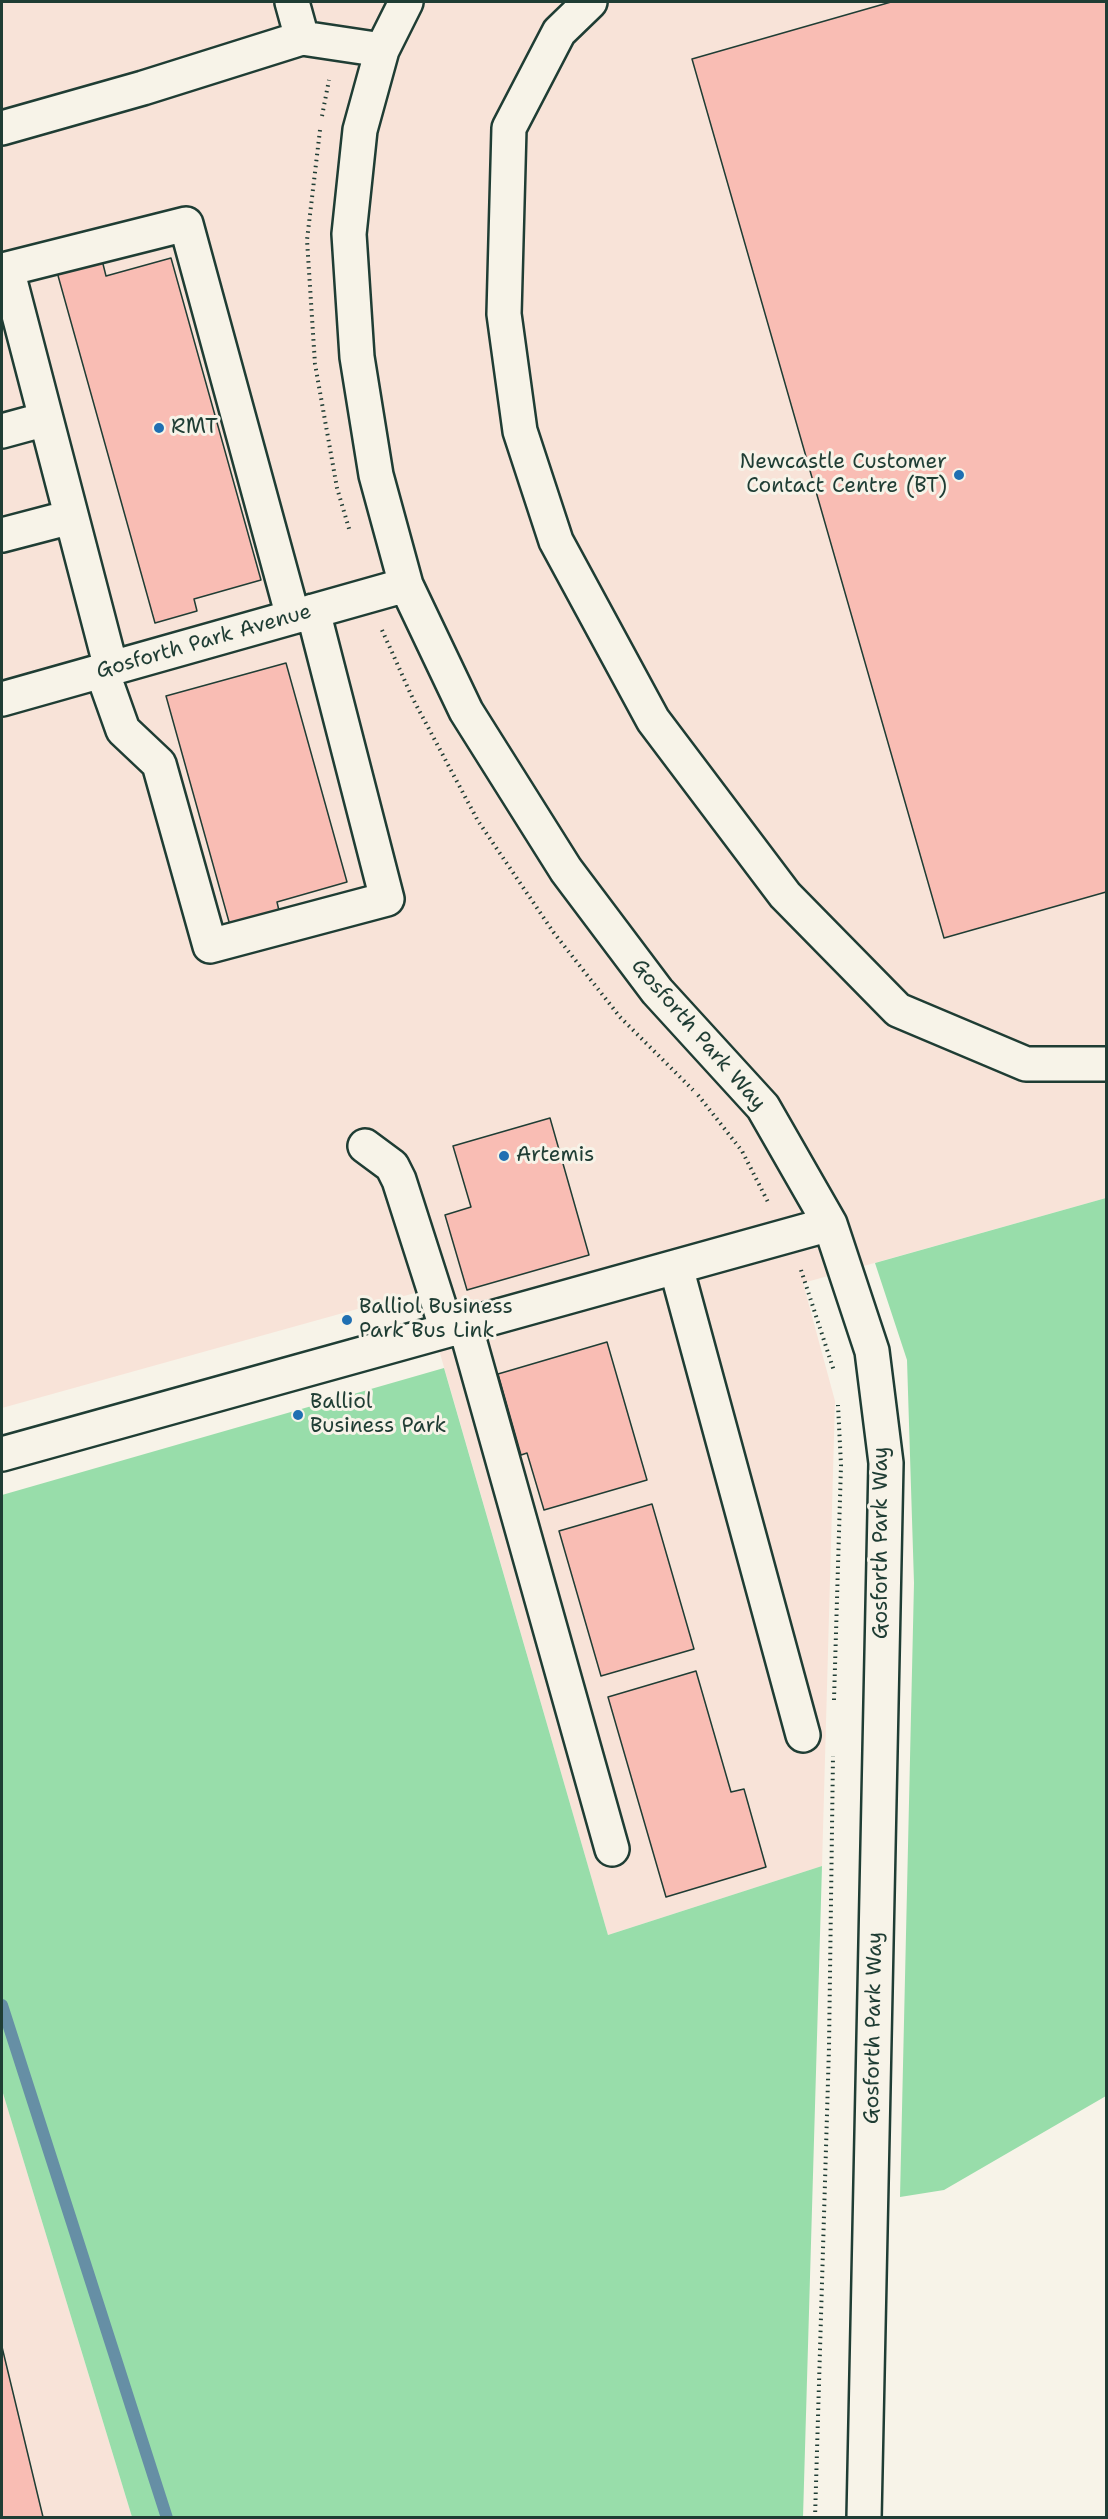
<!DOCTYPE html>
<html>
<head>
<meta charset="utf-8">
<style>
  body { margin:0 }
  #map { position:relative; width:1108px; height:2519px; overflow:hidden; background:#f7f3e8; font-family:"Shantell Sans",sans-serif }
  canvas { display:block }
  .frame { position:absolute; inset:0; border:3px solid #1f3d34; pointer-events:none }
</style>
</head>
<body>
<div id="map">
<canvas width="1108" height="2519"></canvas>
<div class="frame"></div>
</div>
<script>
const ctx = document.querySelector('canvas').getContext('2d');
ctx.lineJoin = 'round';
function fillPath(path, color) {
  ctx.fillStyle = color;
  ctx.fill(path, 'evenodd');
}
function poly(rows) {
  const path = new Path2D();
  for (const r of rows) {
    path.moveTo(r[0], r[1]);
    for (let i = 2; i < r.length; i += 2) path.lineTo(r[i], r[i + 1]);
  }
  return path;
}
function stroke(path, color, width, dash) {
  ctx.strokeStyle = color;
  ctx.lineWidth = width;
  ctx.lineCap = dash ? 'butt' : 'round';
  ctx.setLineDash(dash || []);
  ctx.stroke(path);
}
function label(font, color, halo, rows, align = 'center') {
  ctx.font = font + ' "Shantell Sans",sans-serif';
  ctx.lineWidth = 6;
  ctx.setLineDash([]);
  ctx.textBaseline = 'middle';
  ctx.strokeStyle = halo;
  ctx.fillStyle = color;
  for (const [text, x, y, turn = 0] of rows) {
    ctx.save();
    ctx.translate(x, y);
    ctx.rotate((+turn || 0) * Math.PI / 180);
    ctx.textAlign = isNaN(turn) ? turn : align;
    if (halo) ctx.strokeText(text, 0, 0);
    ctx.fillText(text, 0, 0);
    ctx.restore();
  }
}
fillPath(poly([
  [2,2,1106,2,1106,1198,803,1283,835,1401,822,1866,608,1935,422,1291,2,1408],
  [2,2090,132,2517,2,2517]
]), '#f8e3d8');
fillPath(poly([
  [1106,1198,1106,2096,944,2190,900,2197,914,1583,907,1360,875,1263],
  [444,1368,608,1935,822,1866,803,2517,132,2517,2,2090,2,1495]
]), '#98ddaa');
stroke(poly([
  [2,2005,167,2518]
]), '#668fa5', 12);
const building = poly([
  [891,2,1106,2,1106,892,944,938,692,59,891,2],
  [171,258,261,580,194,599,197,611,155,623,57,272,102,260,106,276,171,258],
  [286,663,347,882,277,902,280,915,231,929,166,696,286,663],
  [550,1118,589,1255,467,1290,445,1215,471,1207,453,1146,550,1118],
  [607,1342,647,1480,544,1510,527,1453,521,1455,498,1374,607,1342],
  [652,1504,694,1649,601,1676,559,1531,652,1504],
  [696,1671,731,1792,744,1789,766,1867,666,1897,608,1697,696,1671],
  [2,2347,43,2517,39,2518,2,2518,2,2347]
]);
fillPath(building, '#f9bdb4');
stroke(building, '#1f3d34', 1.5);
const minor = poly([
  [292,2,302,38],
  [406,2,382,50,360,130,349,234,357,357,376,475,406,585,466,711,566,870,657,991,763,1107,830,1224,872,1351,886,1463,864,2518],
  [590,2,559,32,509,128,504,314,520,431,556,541,653,720,785,895,898,1010,1026,1064,1106,1064],
  [2,128,143,88,302,38,382,50],
  [2,431,46,419],
  [2,535,71,517],
  [111,668,7,269,186,224,293,617],
  [102,671,123,730,159,764,210,946,387,899,313,611],
  [2,699,406,585],
  [365,1146,392,1166,399,1180,447,1330],
  [676,1267,803,1735],
  [465,1325,612,1849],
  [2,1454,830,1224]
]);
stroke(minor, '#1f3d34', 38);
stroke(poly([
  [322,116,329,80],
  [320,130,307,240,315,364,337,488,350,532],
  [382,630,413,699,478,821,554,933,620,1017,693,1090],
  [698,1095,742,1151,769,1204],
  [801,1270,834,1371],
  [834,1700,841,1465,838,1405],
  [815,2518,829,2047,833,1756]
]), '#1f3d34', 4, [1.5, 4.5]);
stroke(minor, '#f7f3e8', 33);
for (const [x, y, r, color] of [
  [159,428,6,"#1f6fb2"],
  [959,475,6,"#1f6fb2"],
  [504,1156,6,"#1f6fb2"],
  [347,1320,6,"#1f6fb2"],
  [298,1415,6,"#1f6fb2"]
]) {
  const dot = new Path2D();
  dot.arc(x, y, r, 0, 2 * Math.PI);
  ctx.fillStyle = color;
  ctx.fill(dot);
  stroke(dot, '#f7f3e8', 2);
}
label('21px', '#1f3d34', '#f7f3e8', [
  ["RMT",171,428],
  ["Newcastle Customer",947,463,"right"],
  ["Contact Centre (BT)",947,487,"right"],
  ["Artemis",516,1156],
  ["Balliol Business",359,1308],
  ["Park Bus Link",359,1332],
  ["Balliol",310,1403],
  ["Business Park",310,1427]
], 'left');
label('21px', '#1f3d34', '#f7f3e8', [
  ["Gosforth Park Avenue",204,642,-16],
  ["Gosforth Park Way",698,1035,49],
  ["Gosforth Park Way",882,1543,-90],
  ["Gosforth Park Way",874,2028,-89]
]);
</script>
</body>
</html>
